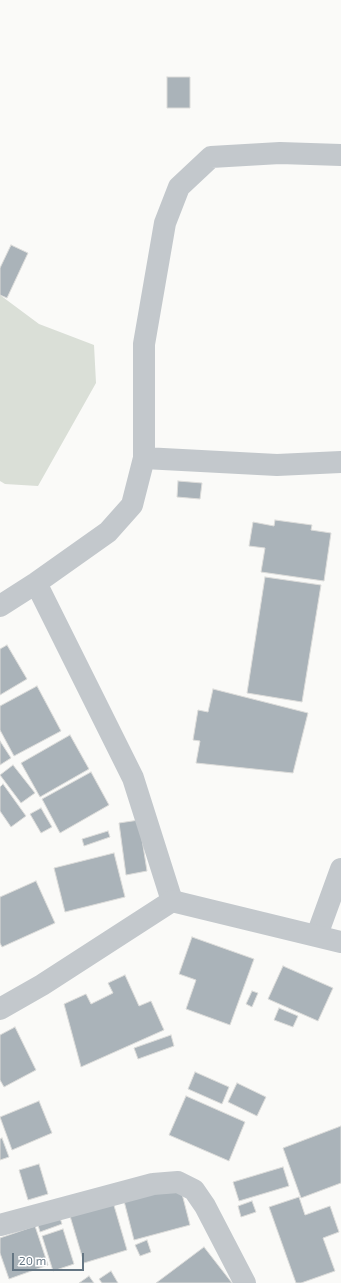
<!DOCTYPE html>
<html>
<head>
<meta charset="utf-8">
<style>
  body { margin:0 }
  #map { position:relative; width:341px; height:1283px; overflow:hidden; background:#fafaf8; font-family:"Exo 2",sans-serif }
  canvas { display:block }
  .scale { position:absolute; left:12px; top:1253px; width:72px; height:18px; box-sizing:border-box; border:2px solid #657683; border-top:0; padding-left:5px; font-size:12px; line-height:14px; white-space:nowrap; color:#657683; -webkit-text-stroke:3px #fff; paint-order:stroke }
</style>
</head>
<body>
<div id="map">
<canvas width="341" height="1283"></canvas>
<div class="scale">20 m</div>
</div>
<script>
const ctx = document.querySelector('canvas').getContext('2d');
ctx.lineJoin = 'round';
function fillPath(path, color) {
  ctx.fillStyle = color;
  ctx.fill(path, 'evenodd');
}
function poly(rows) {
  const path = new Path2D();
  for (const r of rows) {
    path.moveTo(r[0], r[1]);
    for (let i = 2; i < r.length; i += 2) path.lineTo(r[i], r[i + 1]);
  }
  return path;
}
function stroke(path, color, width, dash) {
  ctx.strokeStyle = color;
  ctx.lineWidth = width;
  ctx.lineCap = dash ? 'butt' : 'round';
  ctx.setLineDash(dash || []);
  ctx.stroke(path);
}
fillPath(poly([
  [0,295,39,324,94,345,96,383,38,486,5,484,0,481]
]), '#dadfd7');
const building = poly([
  [167,77,190,77,190,108,167,108,167,77],
  [11,245,28,253,7,298,0,295,0,268,11,245],
  [178,481,202,483,200,499,177,497,178,481],
  [275,520,312,525,311,530,331,533,324,581,261,572,265,548,249,546,253,522,274,526,275,520],
  [265,577,321,585,302,702,247,693,265,577],
  [7,645,27,679,0,695,0,649,7,645],
  [37,686,61,731,14,756,0,730,0,706,37,686],
  [213,689,308,713,293,773,196,763,200,741,193,740,198,710,208,712,213,689],
  [70,735,89,769,40,797,21,763,70,735],
  [0,741,11,758,0,765,0,741],
  [13,765,35,793,21,803,0,775,13,765],
  [91,772,109,805,60,833,42,799,91,772],
  [3,784,26,816,11,827,0,811,0,787,3,784],
  [41,808,52,827,41,833,30,814,41,808],
  [139,820,147,871,126,875,119,823,139,820],
  [108,831,110,837,84,846,82,839,108,831],
  [114,853,125,897,65,912,54,868,114,853],
  [36,881,55,923,2,947,0,943,0,897,36,881],
  [192,937,254,959,230,1025,186,1009,196,980,179,974,192,937],
  [283,966,333,988,318,1021,268,999,283,966],
  [125,975,139,1006,151,1001,164,1030,81,1067,64,1004,86,994,91,1004,113,993,108,983,125,975],
  [252,991,258,993,252,1007,246,1004,252,991],
  [279,1008,298,1016,293,1027,274,1020,279,1008],
  [15,1027,36,1070,4,1087,0,1080,0,1035,15,1027],
  [171,1035,174,1046,138,1059,134,1048,171,1035],
  [195,1072,229,1087,222,1104,188,1089,195,1072],
  [237,1083,266,1097,257,1116,228,1102,237,1083],
  [186,1096,245,1122,229,1161,169,1135,186,1096],
  [39,1101,52,1133,12,1150,0,1117,39,1101],
  [341,1126,341,1183,301,1198,283,1148,341,1126],
  [2,1138,9,1157,0,1160,0,1139,2,1138],
  [39,1164,48,1194,28,1200,19,1170,39,1164],
  [283,1167,289,1186,239,1201,233,1182,283,1167],
  [180,1186,190,1225,134,1240,124,1201,180,1186],
  [299,1197,305,1215,330,1206,339,1232,323,1238,335,1271,301,1283,296,1283,269,1207,299,1197],
  [252,1201,256,1212,241,1217,238,1206,252,1201],
  [113,1202,127,1250,84,1263,70,1216,113,1202],
  [60,1218,62,1224,40,1232,38,1225,60,1218],
  [35,1226,48,1265,9,1279,0,1253,0,1238,35,1226],
  [63,1229,74,1264,53,1271,42,1236,63,1229],
  [147,1240,151,1252,140,1256,135,1245,147,1240],
  [204,1247,232,1283,156,1283,204,1247],
  [111,1271,118,1283,102,1283,99,1279,111,1271],
  [89,1276,94,1283,79,1283,89,1276]
]);
fillPath(building, '#aab3b9');
stroke(building, '#dcdcda', 1);
stroke(poly([
  [144,458,277,465,341,462],
  [36,583,133,778,172,901],
  [0,606,36,583,108,532,132,505,144,458,144,344,165,223,179,187,211,157,280,153,341,155],
  [317,935,341,869],
  [0,1225,153,1184,178,1182,194,1190,205,1206,245,1283]
]), '#c3c8cc', 22);
stroke(poly([
  [0,1009,42,985,172,901,341,942]
]), '#c3c8cc', 22);
</script>
</body>
</html>
